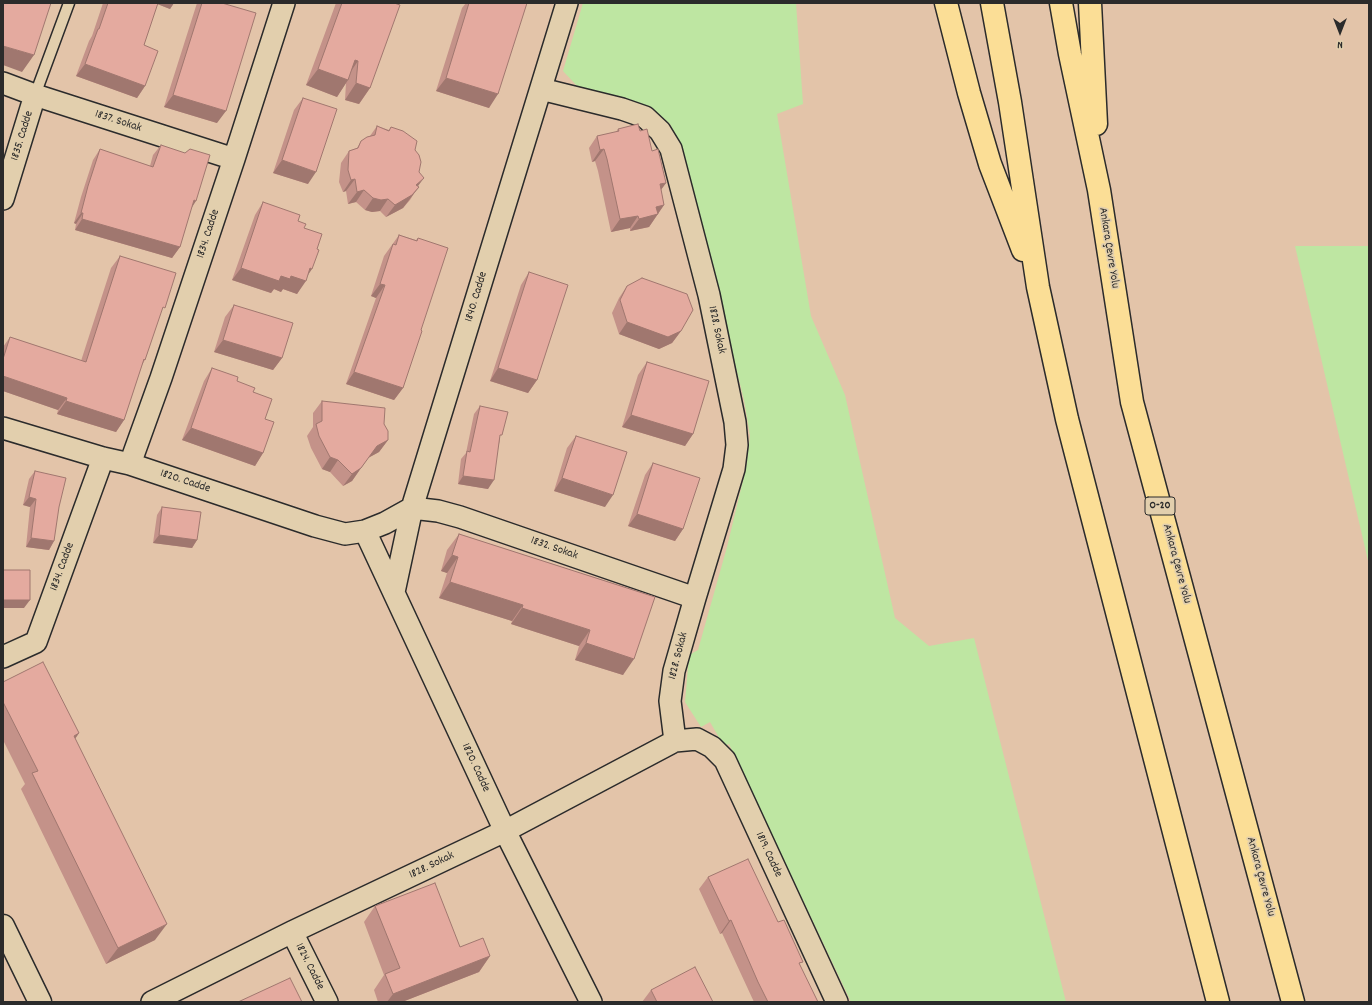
<!DOCTYPE html>
<html>
<head>
<meta charset="utf-8">
<style>
  body { margin:0 }
  #map { position:relative; width:1372px; height:1005px; overflow:hidden; background:#e3c4a9; font-family:Dekko,sans-serif }
  canvas { display:block }
  .frame { position:absolute; inset:0; border:4px solid #2b2b2b; pointer-events:none }
  .north { position:absolute; left:1320px; top:12px; width:40px; height:40px; -webkit-text-stroke:3px #e2cfad; paint-order:stroke; rotate:180deg; font-size:11px; font-weight:700; line-height:16px; text-align:center; color:#2b2b2b }
  .north::after { content:''; display:block; margin:auto; width:14px; height:18px; background:#2b2b2b; clip-path:polygon(50% 0,100% 100%,50% 72%,0 100%) }
</style>
</head>
<body>
<div id="map">
<canvas width="1372" height="1005"></canvas>
<div class="frame"></div>
<div class="north">N</div>
</div>
<script>
const ctx = document.querySelector('canvas').getContext('2d');
ctx.lineJoin = 'round';
function fillPath(path, color) {
  ctx.fillStyle = color;
  ctx.fill(path, 'evenodd');
}
function poly(rows) {
  const path = new Path2D();
  for (const r of rows) {
    path.moveTo(r[0], r[1]);
    for (let i = 2; i < r.length; i += 2) path.lineTo(r[i], r[i + 1]);
  }
  return path;
}
function stroke(path, color, width, dash) {
  ctx.strokeStyle = color;
  ctx.lineWidth = width;
  ctx.lineCap = dash ? 'butt' : 'round';
  ctx.setLineDash(dash || []);
  ctx.stroke(path);
}
function label(font, color, halo, rows, align = 'center') {
  ctx.font = font + ' Dekko,sans-serif';
  ctx.lineWidth = 3.5;
  ctx.setLineDash([]);
  ctx.textBaseline = 'middle';
  ctx.strokeStyle = halo;
  ctx.fillStyle = color;
  for (const [text, x, y, turn = 0] of rows) {
    ctx.save();
    ctx.translate(x, y);
    ctx.rotate((+turn || 0) * Math.PI / 180);
    ctx.textAlign = isNaN(turn) ? turn : align;
    if (halo) ctx.strokeText(text, 0, 0);
    ctx.fillText(text, 0, 0);
    ctx.restore();
  }
}
fillPath(poly([
  [583,3,796,3,803,104,777,114,811,316,845,395,895,618,929,646,974,638,1066,1002,851,1002,729,744,724,746,710,722,701,727,685,702,689,655,698,650,727,547,746,468,750,436,744,400,681,148,670,124,654,110,577,86,563,71],
  [1295,246,1369,246,1369,565]
]), '#bee6a2');
const service = poly([
  [35,95,69,3]
]);
const minor = poly([
  [3,83,35,95,234,159],
  [541,89,622,109,645,117,660,131,671,149,709,295,735,422,737,445,734,469,695,598,674,671,670,701,675,741],
  [3,199,35,95],
  [3,428,103,458,130,464,315,526,345,534,365,531,385,523,412,508,438,511,460,517,695,598],
  [130,464,161,378,234,159,284,3],
  [365,531,505,831,591,1002],
  [394,592,412,508,567,3],
  [3,657,36,642,103,458],
  [292,932,327,1002],
  [152,1002,292,932,505,831,675,741,697,739,712,747,725,760,837,1002]
]);
const tertiary = poly([
  [3,926,40,1002]
]);
const motorway = poly([
  [946,3,969,93,990,164,1023,250],
  [992,3,1010,102,1038,287,1067,419,1218,1002],
  [1061,3,1070,54,1099,190,1132,402,1293,1002],
  [1090,3,1096,124]
]);
stroke(service, '#2b2b2b', 13);
stroke(minor, '#2b2b2b', 24);
stroke(tertiary, '#2b2b2b', 25);
stroke(motorway, '#2b2b2b', 25);
stroke(service, '#e2cfad', 10);
stroke(minor, '#e2cfad', 21);
stroke(tertiary, '#e2cfad', 22);
stroke(motorway, '#fbde96', 22);
fillPath(poly([
  [103,3,174,3,170,9,157,4,144,45,145,86,137,98,76,76,89,41,92,36],
  [197,3,222,3,217,123,164,107],
  [336,3,394,3,370,88,359,104,345,100,346,83,337,97,306,85],
  [466,3,527,3,489,108,436,91,462,8],
  [303,98,308,184,273,173,294,110],
  [377,126,389,130,391,127,415,150,419,172,418,187,410,200,403,208,386,217,380,211,372,212,365,210,356,202,348,204,346,191,343,192,339,182,341,163,349,151,357,148,361,141,370,136],
  [618,129,640,131,652,151,666,183,661,190,664,205,649,227,630,231,630,228,611,232,598,171,595,161,592,162,589,148,597,136,616,132],
  [161,145,191,208,180,247,172,258,75,230,76,224,74,223,81,197,93,160,100,149,150,166,153,155],
  [263,202,298,221,304,228,308,275,297,294,283,289,281,292,274,289,271,293,232,280,255,215],
  [399,235,416,240,418,238,421,330,403,388,394,400,346,384,376,298,371,296,384,256],
  [120,256,160,314,145,360,142,365,124,420,116,432,57,414,58,410,3,391,3,347,10,337,81,361,111,268],
  [529,272,537,380,528,393,490,381,521,285],
  [627,286,681,331,672,343,659,349,619,334,612,313,619,298],
  [234,305,282,358,273,370,214,352,225,317],
  [647,362,693,434,685,446,622,427,638,375],
  [212,368,253,392,265,419,263,453,255,466,182,440,204,381],
  [322,401,384,424,388,440,379,452,368,458,352,481,343,486,330,472,322,469,311,448,307,436,313,427,313,413],
  [480,406,500,440,488,489,458,484,461,459,466,453,474,414],
  [576,436,605,507,554,491,567,448],
  [653,463,683,529,675,541,628,526,645,475],
  [35,471,54,541,49,550,26,547,30,507,23,505,29,479],
  [162,507,197,540,192,548,153,543,157,515],
  [459,534,655,597,623,675,575,660,579,646,511,624,512,621,439,598,447,573,441,571,447,550],
  [3,682,79,733,75,739,155,940,106,964,21,789,25,784,3,740],
  [708,877,778,922,818,1002,754,1002,722,933,720,934,699,889],
  [375,906,460,947,490,956,479,972,402,1002,378,1002,374,990,384,975,364,922],
  [651,990,713,1002,642,1002]
]), '#c49289');
fillPath(poly([
  [155,3,174,3,170,9],
  [3,46,34,55,22,72,3,65],
  [355,60,358,61,347,77],
  [85,64,145,86,137,98,76,76],
  [318,69,348,80,337,97,306,85],
  [446,78,498,94,489,108,436,91],
  [356,83,370,88,359,104,345,100],
  [173,95,226,111,217,123,164,107],
  [604,149,595,161,592,162,600,150],
  [282,160,316,172,308,184,273,173],
  [424,178,415,190,416,185],
  [355,179,346,191,343,192,351,180],
  [666,183,657,195,660,184],
  [419,187,403,208,386,217,395,205],
  [364,190,356,202,348,204,357,192],
  [373,198,388,199,380,211,372,212,365,210],
  [194,200,196,201,189,212],
  [664,205,649,227,630,231,639,219,656,207],
  [81,213,83,213,76,224,74,223],
  [638,216,630,228,611,232,620,219],
  [82,219,180,247,172,258,75,230],
  [241,268,281,276,291,276,310,268,312,269,304,281,306,281,297,294,283,289,281,292,274,289,271,293,232,280],
  [380,284,385,285,376,298,371,296],
  [627,322,681,331,672,343,659,349,619,334],
  [223,340,282,358,273,370,214,352],
  [498,368,537,380,528,393,490,381],
  [354,372,403,388,394,400,346,384],
  [3,376,67,398,58,410,3,391],
  [66,401,124,420,116,432,57,414],
  [631,415,693,434,685,446,622,427],
  [191,428,263,453,255,466,182,440],
  [388,440,379,452,368,458,352,481,343,486,352,474,377,446],
  [330,457,338,460,330,472,322,469],
  [463,476,494,480,488,489,458,484],
  [562,478,613,495,605,507,554,491],
  [29,497,36,499,30,507,23,505],
  [637,514,683,529,675,541,628,526],
  [159,535,197,540,192,548,153,543],
  [31,538,54,541,49,550,26,547],
  [452,555,458,557,447,573,441,571],
  [450,582,523,605,512,621,439,598],
  [3,600,30,600,24,608,3,608],
  [522,608,590,630,579,646,511,624],
  [586,643,634,659,623,675,575,660],
  [79,733,68,749,74,736],
  [731,920,722,933,720,934,729,921],
  [167,924,155,940,106,964,118,948],
  [490,956,479,972,402,1002,387,1002,393,994]
]), '#a0776f');
const building = poly([
  [3,3,51,3,34,55,3,46,3,3],
  [108,3,158,3,144,45,158,51,145,86,85,64,98,29,99,29,108,3],
  [202,3,222,3,256,13,226,111,173,95,202,3],
  [342,3,394,3,400,5,370,88,356,83,358,61,355,60,348,80,318,69,342,3],
  [469,3,527,3,498,94,446,78,469,3],
  [303,98,337,109,316,172,282,160,303,98],
  [638,124,640,131,647,129,652,151,658,149,666,183,660,184,664,205,656,207,658,214,639,219,638,216,620,219,607,159,604,149,600,150,597,136,619,131,618,129,638,124],
  [377,126,389,131,391,127,403,131,417,141,415,150,419,155,421,162,419,172,424,178,416,185,419,187,412,195,395,205,388,199,381,200,373,198,364,190,357,192,355,179,351,180,348,170,349,151,358,148,361,141,367,137,375,135,377,126],
  [161,145,185,153,190,149,210,155,196,201,194,200,180,247,82,219,83,213,81,213,88,186,100,149,153,167,161,145],
  [263,202,300,215,298,221,306,224,304,228,322,234,317,249,319,250,312,269,310,268,306,281,291,276,290,279,281,276,279,281,241,268,263,202],
  [399,235,417,241,418,238,448,248,421,330,422,331,403,388,354,372,385,285,380,284,393,244,396,245,399,235],
  [120,256,176,273,165,308,163,307,145,360,144,359,124,420,66,401,67,398,3,376,3,359,10,337,86,362,120,256],
  [529,272,568,285,537,380,498,368,529,272],
  [642,278,687,294,693,310,681,331,668,337,627,322,620,300,627,286,642,278],
  [234,305,293,323,282,358,223,340,234,305],
  [647,362,709,381,693,434,631,415,647,362],
  [212,368,238,377,237,381,255,388,253,392,272,399,265,419,274,422,263,453,191,428,212,368],
  [322,401,385,408,384,424,388,431,388,440,377,446,361,468,352,474,338,460,330,457,319,436,316,424,322,421,322,401],
  [480,406,508,412,502,435,500,435,494,480,463,476,467,451,470,452,480,406],
  [576,436,627,452,613,495,562,478,576,436],
  [653,463,700,478,683,529,637,514,653,463],
  [35,471,66,478,59,507,54,541,31,538,36,499,29,497,35,471],
  [162,507,201,512,197,540,159,535,162,507],
  [459,534,655,597,634,659,586,643,590,630,522,608,523,605,450,582,458,557,452,555,459,534],
  [3,570,30,570,30,600,3,600,3,570],
  [43,662,79,733,74,736,167,924,118,948,32,773,38,771,3,702,3,682,43,662],
  [748,859,778,922,784,920,803,962,799,963,818,1002,768,1002,758,982,731,920,729,921,708,877,748,859],
  [435,883,460,947,483,938,490,956,393,994,385,974,400,968,375,906,435,883],
  [695,967,713,1002,657,1002,651,990,695,967],
  [290,978,302,1002,238,1002,290,978]
]);
fillPath(building, '#e4aa9f');
stroke(building, '#a0776f', 1);
for (const [x, y, w] of [
  [1160,506,30]
]) {
  const box = new Path2D();
  box.roundRect(x - w / 2, y - 9, w, 18, 3);
  ctx.fillStyle = '#e2cfad';
  ctx.fill(box);
  stroke(box, '#2b2b2b', 1);
}
label('bold 11px', '#2b2b2b', null, [
  ["O-20",1160,506]
]);
label('12px', '#2b2b2b', '#e2cfad', [
  ["1837. Sokak",118,122,18],
  ["1835. Cadde",23,136,-73],
  ["1834. Cadde",209,234,-72],
  ["Ankara Çevre Yolu",1108,248,81],
  ["1840. Cadde",477,297,-73],
  ["1828. Sokak",716,330,78],
  ["1820. Cadde",185,482,18],
  ["1832. Sokak",554,549,19],
  ["Ankara Çevre Yolu",1176,564,75],
  ["1834. Cadde",63,567,-70],
  ["1828. Sokak",679,656,-76],
  ["1820. Cadde",475,768,65],
  ["1819. Cadde",768,855,65],
  ["1828. Sokak",432,866,-26],
  ["Ankara Çevre Yolu",1260,877,75],
  ["1824. Cadde",309,967,63]
]);
</script>
</body>
</html>
